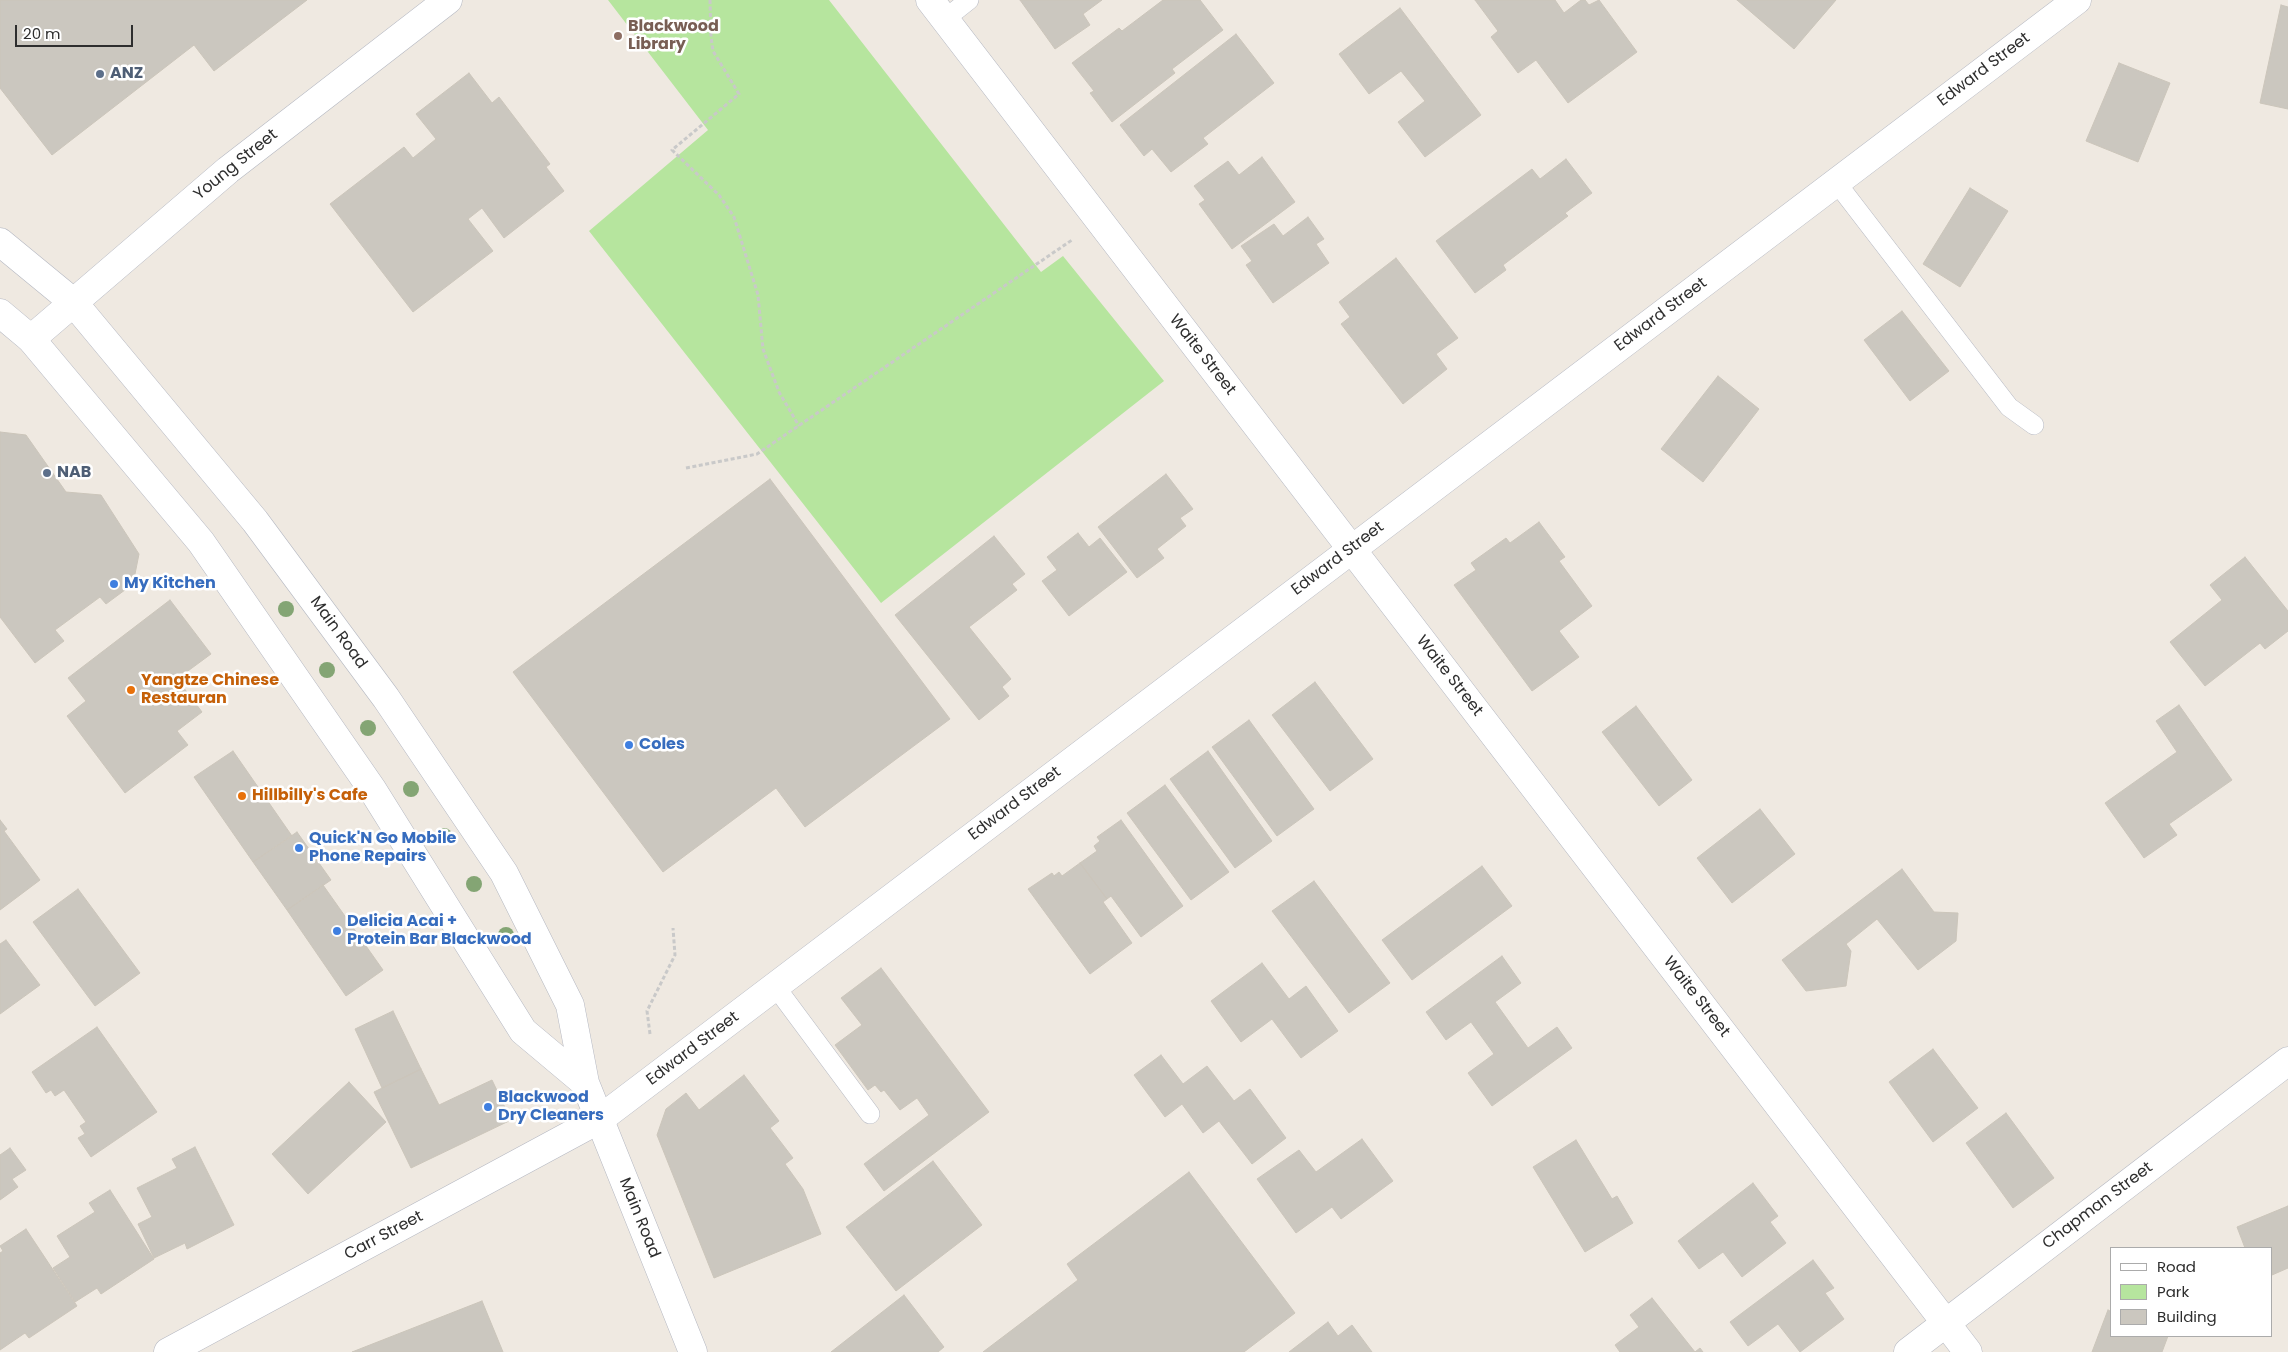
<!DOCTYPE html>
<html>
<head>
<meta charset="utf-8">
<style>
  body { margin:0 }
  #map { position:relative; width:2288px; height:1352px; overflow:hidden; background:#efe9e1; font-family:Poppins,sans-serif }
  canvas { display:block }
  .legend { position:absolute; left:2110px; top:1247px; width:162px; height:90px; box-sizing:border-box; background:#fff; border:1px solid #ababab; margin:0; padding:6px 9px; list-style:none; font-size:15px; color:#2e2e2e }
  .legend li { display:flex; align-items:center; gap:10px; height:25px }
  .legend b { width:25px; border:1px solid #ababab }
  .scale { position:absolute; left:15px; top:25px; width:118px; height:22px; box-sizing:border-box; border:2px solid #2e2e2e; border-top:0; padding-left:6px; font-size:15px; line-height:18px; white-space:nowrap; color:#2e2e2e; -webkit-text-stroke:4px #fff; paint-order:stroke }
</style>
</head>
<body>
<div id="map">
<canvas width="2288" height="1352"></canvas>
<ul class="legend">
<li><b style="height:6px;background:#fff"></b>Road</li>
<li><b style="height:14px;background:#b6e59e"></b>Park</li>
<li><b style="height:14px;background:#cbc7bf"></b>Building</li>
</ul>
<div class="scale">20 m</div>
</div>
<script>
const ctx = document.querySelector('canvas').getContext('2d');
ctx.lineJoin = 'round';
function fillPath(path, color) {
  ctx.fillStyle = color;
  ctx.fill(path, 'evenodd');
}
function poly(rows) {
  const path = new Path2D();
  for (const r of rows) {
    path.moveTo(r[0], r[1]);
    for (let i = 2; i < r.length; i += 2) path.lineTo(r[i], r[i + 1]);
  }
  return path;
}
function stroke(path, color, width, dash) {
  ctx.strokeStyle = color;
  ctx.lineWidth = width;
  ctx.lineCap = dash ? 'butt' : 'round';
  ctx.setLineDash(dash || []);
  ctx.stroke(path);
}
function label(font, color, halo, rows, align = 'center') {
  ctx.font = font + ' Poppins,sans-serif';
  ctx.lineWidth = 5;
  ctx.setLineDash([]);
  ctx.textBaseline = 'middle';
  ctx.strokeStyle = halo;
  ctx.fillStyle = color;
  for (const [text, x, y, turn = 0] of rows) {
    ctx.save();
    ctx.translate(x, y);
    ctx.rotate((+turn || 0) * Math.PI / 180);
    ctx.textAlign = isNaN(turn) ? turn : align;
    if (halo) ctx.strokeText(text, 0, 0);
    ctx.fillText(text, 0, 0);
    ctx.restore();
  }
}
fillPath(poly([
  [608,0,829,0,1041,272,1063,256,1164,381,881,603,589,231,708,130]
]), '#b6e59e');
const building = poly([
  [0,0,307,0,214,71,194,45,52,155,0,88,0,0],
  [1020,0,1102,0,1083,14,1090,25,1055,49,1020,0],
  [1163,0,1200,0,1223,30,1172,69,1175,73,1112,122,1090,93,1094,91,1072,63,1119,28,1122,31,1163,0],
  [1475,0,1555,0,1564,13,1581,0,1585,0,1589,5,1599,0,1637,52,1568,103,1536,60,1518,73,1491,37,1498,31,1475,0],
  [1737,0,1836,0,1794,49,1737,0],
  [2281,5,2288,7,2288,109,2260,103,2281,5],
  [1400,8,1481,115,1425,157,1398,122,1425,101,1401,71,1369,94,1339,54,1400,8],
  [1236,34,1274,83,1203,138,1208,144,1171,172,1152,149,1144,156,1120,125,1236,34],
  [2119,63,2170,83,2138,162,2086,141,2119,63],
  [469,73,492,103,499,97,550,164,546,167,564,191,504,238,482,208,468,219,493,251,413,312,330,204,404,147,413,158,436,139,416,114,469,73],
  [1262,157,1295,202,1232,249,1199,204,1205,200,1194,186,1228,161,1239,175,1262,157],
  [1566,159,1592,193,1565,213,1568,216,1503,265,1506,270,1475,293,1436,241,1532,169,1540,179,1566,159],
  [1970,188,2008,211,1960,287,1923,264,1970,188],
  [1308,217,1324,239,1316,244,1329,263,1273,303,1246,265,1252,261,1241,246,1274,224,1283,236,1308,217],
  [1396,258,1458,338,1436,354,1447,369,1403,404,1341,324,1350,317,1339,302,1396,258],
  [1902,311,1949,371,1910,401,1864,340,1902,311],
  [1718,376,1759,409,1703,482,1661,449,1718,376],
  [0,432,26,435,66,492,101,495,139,554,133,584,106,604,100,597,55,630,64,641,35,663,0,617,0,432],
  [1166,474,1193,509,1180,518,1186,526,1157,549,1164,558,1137,578,1098,527,1166,474],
  [770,479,950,719,805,827,776,788,663,872,513,672,770,479],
  [1539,522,1565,557,1559,561,1592,606,1559,631,1579,657,1532,691,1454,585,1476,570,1471,563,1506,538,1510,543,1539,522],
  [1078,533,1089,547,1100,538,1127,572,1069,616,1042,581,1057,570,1047,557,1078,533],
  [994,536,1025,574,1012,584,1017,590,969,627,1011,679,1002,687,1009,696,979,720,895,615,994,536],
  [2245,557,2288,611,2288,631,2265,649,2260,643,2205,686,2170,642,2222,600,2210,585,2245,557],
  [170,600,211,654,177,679,202,712,177,731,188,745,125,793,67,716,86,701,68,678,170,600],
  [1315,682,1373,759,1330,791,1272,715,1315,682],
  [2179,705,2232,780,2169,824,2177,835,2144,858,2105,803,2177,752,2156,721,2179,705],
  [1636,706,1692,780,1659,806,1602,732,1636,706],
  [1249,720,1314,809,1277,836,1212,747,1249,720],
  [233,751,292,836,253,862,194,777,233,751],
  [1208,751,1272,841,1235,868,1170,779,1208,751],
  [1165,785,1229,872,1191,900,1127,813,1165,785],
  [1760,809,1795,854,1732,903,1697,858,1760,809],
  [0,820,7,829,4,831,40,880,0,910,0,820],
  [1121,820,1183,906,1141,937,1111,896,1107,899,1080,863,1097,851,1094,846,1100,841,1097,837,1121,820],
  [297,832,331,880,287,910,253,862,297,832],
  [1080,863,1107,899,1103,902,1132,943,1090,974,1028,889,1052,873,1054,876,1059,872,1062,876,1080,863],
  [1482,866,1512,906,1412,980,1382,940,1482,866],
  [1902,869,1934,912,1958,913,1956,941,1918,970,1877,919,1846,944,1851,951,1846,986,1806,991,1782,960,1902,869],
  [1314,881,1390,983,1349,1013,1272,911,1314,881],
  [323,885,383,970,346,996,287,910,323,885],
  [78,889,140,973,95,1006,33,922,78,889],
  [6,940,40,985,0,1014,0,944,6,940],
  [1502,956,1521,983,1495,1002,1528,1048,1557,1027,1572,1048,1492,1106,1468,1073,1494,1054,1471,1022,1446,1040,1426,1012,1502,956],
  [1262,963,1289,999,1306,986,1338,1031,1301,1058,1272,1019,1241,1042,1211,1001,1262,963],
  [881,968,989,1112,884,1191,864,1164,929,1115,917,1098,900,1110,884,1090,881,1092,875,1085,868,1090,835,1045,862,1025,841,998,881,968],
  [393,1011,421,1069,382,1088,355,1029,393,1011],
  [97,1027,157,1112,91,1157,78,1138,85,1134,80,1126,86,1122,64,1090,55,1096,51,1090,46,1093,32,1072,97,1027],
  [1933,1049,1978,1108,1933,1142,1889,1082,1933,1049],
  [1161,1055,1183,1084,1207,1066,1234,1101,1250,1089,1286,1138,1252,1164,1219,1121,1203,1133,1182,1104,1165,1117,1134,1075,1161,1055],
  [421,1069,439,1105,492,1080,511,1120,411,1168,374,1092,421,1069],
  [744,1075,779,1121,770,1128,793,1158,785,1164,803,1189,821,1234,714,1278,657,1135,666,1109,686,1093,699,1110,744,1075],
  [349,1082,386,1122,308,1194,272,1154,349,1082],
  [2006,1113,2054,1178,2013,1208,1966,1143,2006,1113],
  [1362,1139,1393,1181,1341,1219,1332,1207,1296,1233,1257,1179,1299,1150,1316,1172,1362,1139],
  [1576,1140,1612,1199,1617,1196,1633,1223,1585,1252,1533,1167,1576,1140],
  [195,1147,234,1225,187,1249,185,1243,154,1258,138,1224,152,1217,137,1188,177,1168,172,1159,195,1147],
  [10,1148,26,1170,12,1179,18,1187,0,1200,0,1155,10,1148],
  [933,1161,982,1225,896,1291,846,1227,933,1161],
  [1189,1172,1295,1313,1244,1352,983,1352,1078,1280,1067,1264,1189,1172],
  [1753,1183,1778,1216,1770,1222,1786,1243,1742,1277,1723,1252,1699,1269,1678,1241,1753,1183],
  [110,1190,154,1259,101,1294,97,1288,75,1302,53,1268,70,1257,57,1236,95,1212,89,1203,110,1190],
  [2288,1206,2288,1268,2272,1275,2272,1248,2245,1248,2237,1227,2288,1206],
  [26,1229,77,1306,29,1338,25,1333,0,1350,0,1253,3,1251,0,1246,26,1229],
  [1813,1260,1834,1288,1825,1293,1844,1319,1800,1352,1778,1324,1748,1346,1730,1322,1813,1260],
  [904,1295,944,1347,938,1352,831,1352,904,1295],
  [1652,1298,1695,1352,1700,1348,1703,1352,1620,1352,1615,1345,1639,1327,1630,1315,1652,1298],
  [482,1301,503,1352,352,1352,482,1301],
  [2108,1310,2112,1312,2112,1336,2168,1336,2162,1352,2092,1352,2108,1310],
  [1328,1322,1338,1336,1352,1325,1372,1352,1289,1352,1328,1322]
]);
fillPath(building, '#cbc7bf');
stroke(building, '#cbc5ba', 1);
const service = poly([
  [945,19,969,0],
  [1836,182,2009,407,2034,425],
  [775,986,870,1114]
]);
const minor = poly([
  [930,0,1968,1352],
  [31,339,228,170,448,0],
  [168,1352,600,1119,2077,0],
  [1908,1352,2288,1061]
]);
const secondary = poly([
  [0,242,73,302,255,521,386,698,504,873,570,1005,585,1083,693,1352],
  [0,313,31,339,201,542,372,789,523,1031,585,1083]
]);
stroke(service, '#b4b7c1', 20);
stroke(minor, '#b4b7c1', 29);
stroke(secondary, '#b4b7c1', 29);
stroke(poly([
  [710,0,711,37,713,51,739,94,672,150,719,195,734,217,758,295,763,349,779,392,799,426],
  [686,468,757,454,1072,240],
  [650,1034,647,1011,675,955,673,928]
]), '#c9c9c9', 3, [4, 2.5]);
stroke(service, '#fff', 19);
stroke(minor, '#fff', 28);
stroke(secondary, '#fff', 28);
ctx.fillStyle = '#84a574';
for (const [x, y] of [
  [286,609],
  [327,670],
  [368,728],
  [411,789],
  [444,836],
  [474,884],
  [506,935]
]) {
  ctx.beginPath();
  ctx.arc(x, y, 8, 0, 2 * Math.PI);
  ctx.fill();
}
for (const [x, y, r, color] of [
  [618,36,5,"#8d6e63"],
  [100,74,5,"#5c6f8a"],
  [47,473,5,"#5c6f8a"],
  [114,584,5,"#3f7fe0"],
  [131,690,5,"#e8710a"],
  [629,745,5,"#3f7fe0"],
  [242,796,5,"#e8710a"],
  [299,848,5,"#3f7fe0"],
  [337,931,5,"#3f7fe0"],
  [488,1107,5,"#3f7fe0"]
]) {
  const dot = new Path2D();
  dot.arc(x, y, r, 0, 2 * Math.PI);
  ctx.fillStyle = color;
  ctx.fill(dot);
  stroke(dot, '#fff', 2);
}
label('bold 16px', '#785e54', '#fff', [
  ["Blackwood",628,27],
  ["Library",628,45]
], 'left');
label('16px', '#2e2e2e', '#fff', [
  ["Edward Street",1984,70,-37],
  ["Young Street",236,165,-39],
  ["Edward Street",1661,315,-37],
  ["Waite Street",1202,355,52],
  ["Edward Street",1338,559,-37],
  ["Main Road",338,633,54],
  ["Waite Street",1449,676,52],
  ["Edward Street",1015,804,-37],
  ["Waite Street",1696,997,52],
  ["Edward Street",693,1049,-37],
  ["Chapman Street",2098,1206,-37],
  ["Main Road",639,1218,68],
  ["Carr Street",384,1236,-28]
]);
label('bold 16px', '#4e5e75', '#fff', [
  ["ANZ",110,74],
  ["NAB",57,473]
], 'left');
label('bold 16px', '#366cbe', '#fff', [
  ["My Kitchen",124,584],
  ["Coles",639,745],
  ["Quick'N Go Mobile",309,839],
  ["Phone Repairs",309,857],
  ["Delicia Acai +",347,922],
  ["Protein Bar Blackwood",347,940],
  ["Blackwood",498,1098],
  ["Dry Cleaners",498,1116]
], 'left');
label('bold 16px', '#c56008', '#fff', [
  ["Yangtze Chinese",141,681],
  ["Restauran",141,699],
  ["Hillbilly's Cafe",252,796]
], 'left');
</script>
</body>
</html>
